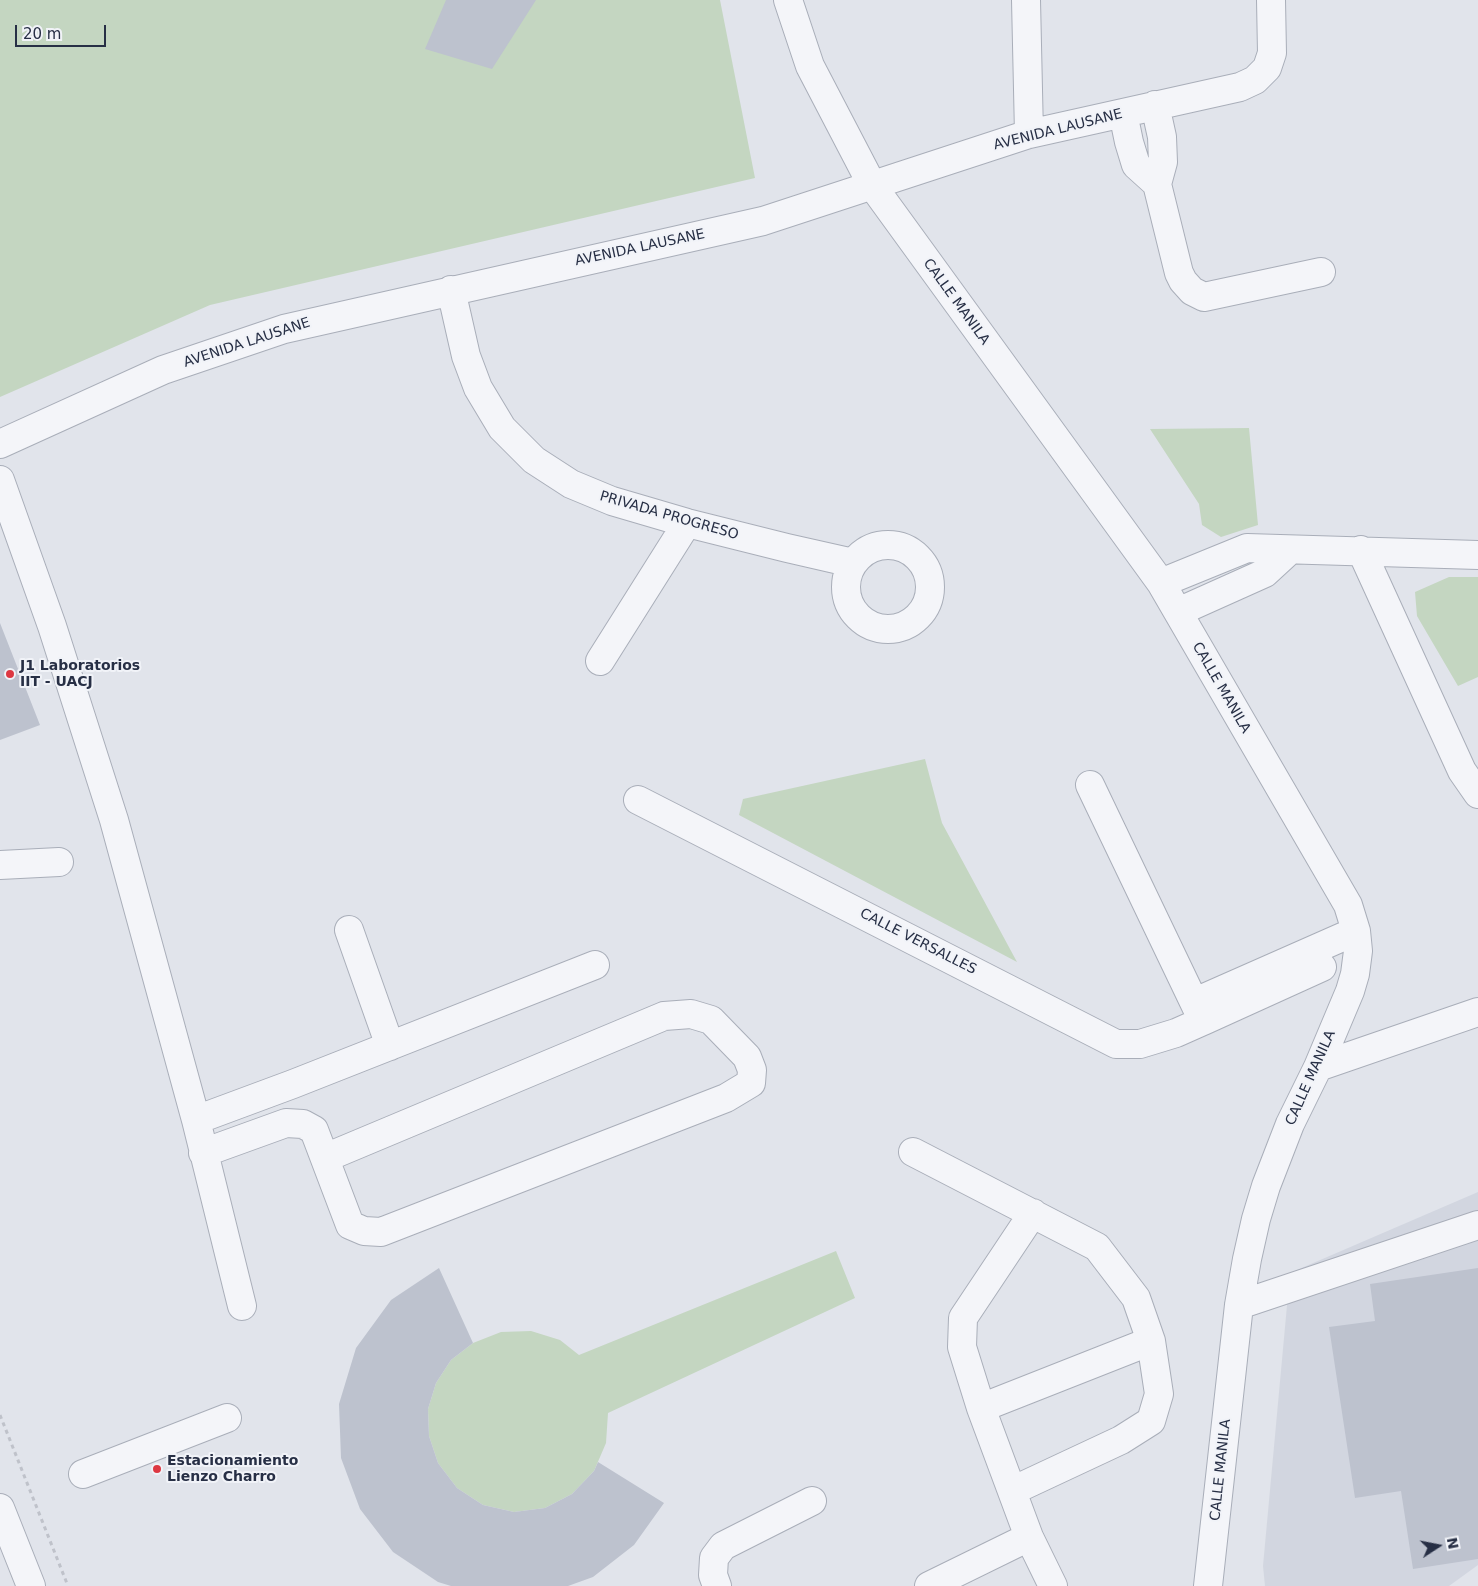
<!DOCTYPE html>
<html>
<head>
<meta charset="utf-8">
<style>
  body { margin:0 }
  #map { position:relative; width:1478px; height:1586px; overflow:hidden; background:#e1e4eb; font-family:"DejaVu Sans",sans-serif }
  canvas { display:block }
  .north { position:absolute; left:1413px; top:1521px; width:50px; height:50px; -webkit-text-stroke:4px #f1f3f8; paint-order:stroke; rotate:79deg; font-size:14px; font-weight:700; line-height:20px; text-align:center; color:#272f45 }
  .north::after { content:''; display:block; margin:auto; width:18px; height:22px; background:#272f45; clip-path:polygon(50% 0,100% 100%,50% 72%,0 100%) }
  .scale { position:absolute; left:15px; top:25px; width:91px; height:22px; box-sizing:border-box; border:2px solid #272f45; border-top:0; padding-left:6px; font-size:15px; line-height:18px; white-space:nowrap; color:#272f45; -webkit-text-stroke:4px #f1f3f8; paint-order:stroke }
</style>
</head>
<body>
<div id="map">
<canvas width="1478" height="1586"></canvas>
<div class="north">N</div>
<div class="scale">20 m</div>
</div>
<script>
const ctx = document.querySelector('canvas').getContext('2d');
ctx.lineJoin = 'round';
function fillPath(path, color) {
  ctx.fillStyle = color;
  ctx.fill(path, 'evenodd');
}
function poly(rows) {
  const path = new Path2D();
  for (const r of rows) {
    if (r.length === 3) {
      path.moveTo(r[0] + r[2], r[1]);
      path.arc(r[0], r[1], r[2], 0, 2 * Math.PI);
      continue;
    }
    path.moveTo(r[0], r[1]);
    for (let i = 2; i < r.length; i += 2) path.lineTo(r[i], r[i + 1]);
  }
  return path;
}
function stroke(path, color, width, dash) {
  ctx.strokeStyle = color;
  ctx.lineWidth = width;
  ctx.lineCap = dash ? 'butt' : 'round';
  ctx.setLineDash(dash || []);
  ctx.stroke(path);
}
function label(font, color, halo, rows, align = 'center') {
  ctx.font = font + ' "DejaVu Sans",sans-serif';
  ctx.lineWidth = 4;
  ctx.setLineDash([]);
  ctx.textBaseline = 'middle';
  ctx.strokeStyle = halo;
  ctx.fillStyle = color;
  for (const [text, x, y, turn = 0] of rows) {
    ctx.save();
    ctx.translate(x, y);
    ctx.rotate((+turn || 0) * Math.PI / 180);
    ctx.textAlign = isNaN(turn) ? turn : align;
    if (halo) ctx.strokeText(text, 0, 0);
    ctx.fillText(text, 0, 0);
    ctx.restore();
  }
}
fillPath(poly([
  [1478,1192,1478,1565,1449,1586,1265,1586,1263,1566,1290,1273]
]), '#d2d6e0');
fillPath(poly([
  [0,0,720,0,755,178,210,305,0,397],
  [1249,428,1258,525,1221,537,1202,525,1199,504,1150,429],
  [1449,577,1478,577,1478,677,1458,686,1417,616,1415,592],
  [925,759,942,823,1017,962,739,815,743,799],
  [836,1251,855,1298,608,1413,606,1443,594,1471,572,1494,545,1508,514,1512,483,1505,457,1488,438,1463,429,1436,428,1409,436,1383,451,1360,473,1343,501,1332,531,1331,560,1340,579,1355]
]), '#c4d6c1');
fillPath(poly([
  [446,0,536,0,492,69,425,49],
  [0,623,40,725,0,740],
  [439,1268,473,1343,451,1360,436,1383,428,1409,429,1436,438,1463,457,1488,483,1505,514,1512,545,1508,572,1494,594,1471,598,1462,664,1503,634,1545,593,1577,568,1586,451,1586,438,1582,393,1552,360,1509,341,1458,339,1404,356,1348,391,1300],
  [1478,1268,1478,1559,1413,1569,1401,1491,1355,1498,1329,1327,1375,1321,1370,1284]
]), '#bdc2ce');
const minor = poly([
  [788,0,810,66,872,185,1161,583,1348,905,1356,931,1358,951,1355,974,1350,991,1318,1067,1290,1124,1266,1186,1256,1219,1247,1259,1239,1305,1208,1586],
  [1026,0,1029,134],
  [1155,105,1162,137,1163,162,1157,184,1179,273,1183,281,1192,291,1204,297,1321,272],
  [1123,113,1129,142,1136,165,1157,184],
  [451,290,466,356,478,388,502,428,534,460,571,484,612,501,687,523,787,548,853,563],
  [0,444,163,370,284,329,763,221,1029,134,1240,87,1255,80,1267,68,1272,53,1271,0],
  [0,480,52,626,114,820,196,1120,242,1306],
  [888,587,42],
  [1361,550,1462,771,1478,794],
  [1161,583,1247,548,1478,555],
  [1178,612,1265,573,1290,550],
  [600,661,687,523],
  [638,800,1116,1044,1140,1044,1176,1033,1203,1021,1090,785],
  [0,865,59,862],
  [349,930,390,1046],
  [1195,1002,1356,931],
  [1203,1021,1322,967],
  [1318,1067,1478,1012],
  [196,1120,293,1084,595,965],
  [913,1152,1097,1247,1136,1298,1151,1341,1159,1394,1151,1421,1121,1440,1012,1491],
  [203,1153,286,1123,303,1124,314,1130,350,1225,364,1231,381,1232,726,1098,751,1083,752,1070,747,1057,711,1020,691,1014,664,1016,325,1158],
  [1239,1305,1478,1225],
  [981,1408,1151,1341],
  [83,1474,227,1418],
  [0,1508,31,1586],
  [1029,1537,1053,1586],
  [717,1586,713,1575,714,1558,723,1546,812,1501],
  [929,1586,1029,1537,981,1408,962,1347,963,1318,1033,1213]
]);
stroke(minor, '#a9aeb9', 30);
stroke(poly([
  [0,1415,68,1586]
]), '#bfc2ca', 3, [4, 4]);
stroke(minor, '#f4f5f9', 28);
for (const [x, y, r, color] of [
  [10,674,5,"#dd3842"],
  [157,1469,5,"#dd3842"]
]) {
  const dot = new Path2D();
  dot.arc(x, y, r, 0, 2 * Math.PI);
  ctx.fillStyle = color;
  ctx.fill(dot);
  stroke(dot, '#f1f3f8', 2);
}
label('14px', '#272f45', '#f1f3f8', [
  ["AVENIDA LAUSANE",1058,130,-14],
  ["AVENIDA LAUSANE",640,248,-12],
  ["CALLE MANILA",956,302,54],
  ["AVENIDA LAUSANE",247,343,-18],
  ["PRIVADA PROGRESO",669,516,16],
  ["CALLE MANILA",1221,688,60],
  ["CALLE VERSALLES",918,942,27],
  ["CALLE MANILA",1311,1078,-66],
  ["CALLE MANILA",1221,1470,-84]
]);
label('bold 14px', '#272f45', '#f1f3f8', [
  ["J1 Laboratorios",20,666],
  ["IIT - UACJ",20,682],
  ["Estacionamiento",167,1461],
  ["Lienzo Charro",167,1477]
], 'left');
</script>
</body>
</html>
